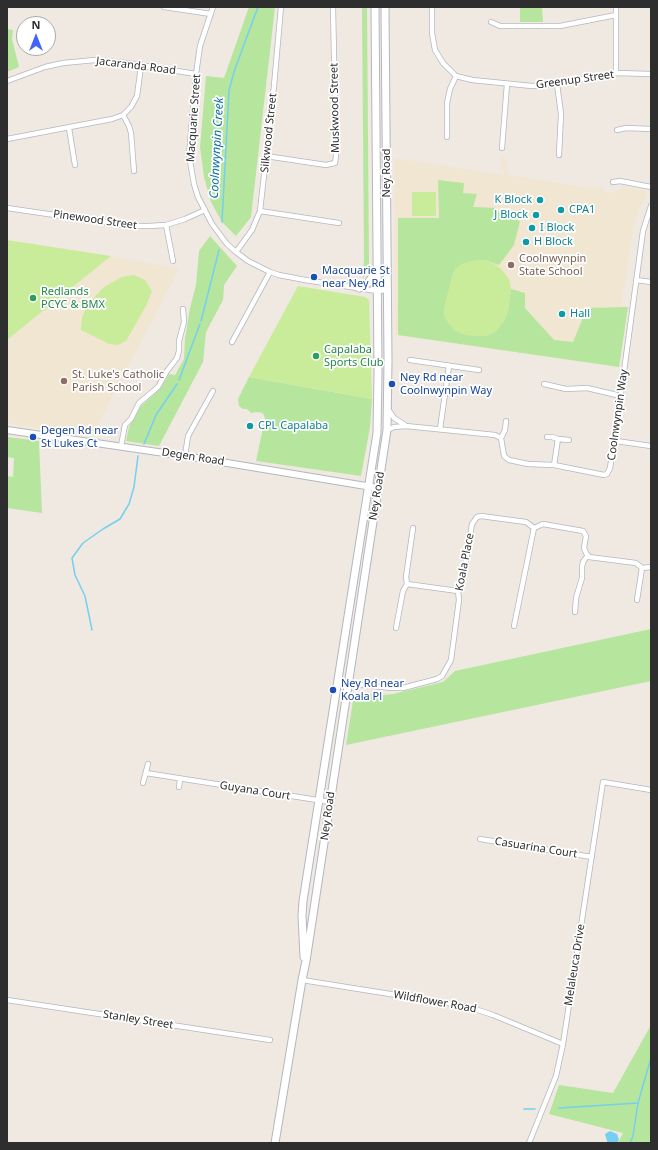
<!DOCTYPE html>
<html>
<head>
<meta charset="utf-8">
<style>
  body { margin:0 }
  #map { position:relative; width:658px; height:1150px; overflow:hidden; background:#efe9e1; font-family:"Noto Sans",sans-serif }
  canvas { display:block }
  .frame { position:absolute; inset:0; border:8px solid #2e2e2e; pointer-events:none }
  .north { position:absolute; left:16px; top:16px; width:40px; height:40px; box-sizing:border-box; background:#fff; border:1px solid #ababab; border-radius:50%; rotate:0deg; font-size:11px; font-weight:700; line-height:16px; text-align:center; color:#2e2e2e }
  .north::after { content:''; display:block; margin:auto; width:14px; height:18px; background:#4264fb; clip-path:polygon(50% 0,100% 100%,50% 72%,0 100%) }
</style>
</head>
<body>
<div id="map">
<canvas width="658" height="1150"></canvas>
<div class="frame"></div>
<div class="north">N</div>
</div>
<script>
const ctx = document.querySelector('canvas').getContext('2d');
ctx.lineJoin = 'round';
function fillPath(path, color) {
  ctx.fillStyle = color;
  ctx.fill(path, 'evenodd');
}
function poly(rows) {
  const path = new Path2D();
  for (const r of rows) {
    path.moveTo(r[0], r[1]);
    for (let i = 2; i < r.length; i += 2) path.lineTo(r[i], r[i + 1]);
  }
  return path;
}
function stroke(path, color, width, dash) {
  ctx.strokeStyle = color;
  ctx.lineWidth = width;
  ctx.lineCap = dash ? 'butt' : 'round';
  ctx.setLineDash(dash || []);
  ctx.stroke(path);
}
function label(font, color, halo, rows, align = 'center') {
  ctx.font = font + ' "Noto Sans",sans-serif';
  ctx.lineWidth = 3.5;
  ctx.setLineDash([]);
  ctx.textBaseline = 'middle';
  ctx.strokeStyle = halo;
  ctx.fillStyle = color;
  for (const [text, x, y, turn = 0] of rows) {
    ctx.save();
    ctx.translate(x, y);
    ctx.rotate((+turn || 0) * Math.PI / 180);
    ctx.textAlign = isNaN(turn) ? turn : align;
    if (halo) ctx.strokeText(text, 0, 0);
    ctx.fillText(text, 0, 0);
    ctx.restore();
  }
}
fillPath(poly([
  [394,158,504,175,501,158,505,158,508,175,596,189,601,186,605,192,613,193,624,187,646,191,647,192,645,200,640,206,634,224,621,306,628,307,619,367,395,335],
  [111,256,179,269,92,436,7,423,7,340]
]), '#f0e6d1');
fillPath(poly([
  [249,7,275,7,251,217,236,236,222,222,211,202,204,177,200,147,206,76,224,78],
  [362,7,367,7,369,267,363,279,364,258],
  [520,7,542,7,543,22,520,22],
  [7,29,13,30,12,39,19,67,7,72],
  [438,180,464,183,463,193,477,194,473,207,496,208,504,219,507,220,510,218,520,221,514,245,499,265,485,260,476,260,486,336,496,331,504,321,508,311,511,289,525,293,525,308,554,340,573,342,587,308,628,307,619,367,398,335,398,218,439,218],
  [210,236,237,266,224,285,223,300,206,332,203,362,159,446,126,441,129,427,139,408,161,388,169,374,175,375,184,359,185,339,190,308,196,285,199,251],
  [249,377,372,399,370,427,361,476,256,461,265,418,263,413,257,412,251,413,247,409,243,409,239,406,238,399],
  [7,437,39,441,42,513,7,508,7,476,13,477,14,458,7,457],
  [651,629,651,681,346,745,353,701,356,694,360,693,383,695,393,694,443,682,455,671],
  [651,1025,651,1143,618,1143,623,1133,549,1114,559,1085,613,1093]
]), '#b6e59e');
fillPath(poly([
  [412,192,436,192,436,216,412,216],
  [7,240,111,256,7,340],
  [476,260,485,260,496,265,502,270,509,279,511,289,508,311,504,321,496,331,486,336,471,336,460,333,454,330,448,323,444,316,444,308,452,276,455,269,461,264],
  [134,275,145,280,152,291,147,304,126,341,118,345,109,344,81,330,82,318,87,305,104,287,122,277],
  [298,286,365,297,369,300,372,399,249,377]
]), '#c9ec9a');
fillPath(poly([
  [610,1131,617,1134,619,1140,617,1143,608,1143,607,1141,605,1134]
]), '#75cff0');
stroke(poly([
  [222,222,229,90,235,69,258,7],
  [201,321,219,250],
  [179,380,200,324],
  [144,444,156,415,177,384],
  [92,630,85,596,75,575,72,558,83,543,103,529,120,519,129,504,134,487,138,456],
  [559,1108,638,1103],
  [524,1109,535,1109],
  [630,1143,633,1136,638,1103,651,1058]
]), '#75cff0', 1.5);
const minor = poly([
  [164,7,211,14],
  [213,7,200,46,196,74,189,155,194,184,198,197,212,224,227,244,236,252,248,261,270,272,279,275,305,280,377,291,387,290],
  [432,7,432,33,435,50,443,63,456,76,472,80,532,86,557,84,616,73,651,74],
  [616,7,616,73],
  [491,22,500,26,560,26,616,15],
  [7,81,45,67,63,63,95,60,127,63,196,74],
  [557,84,561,114,559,155],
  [123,115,129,126,131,133,134,171],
  [69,128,75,165],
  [617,130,626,128,651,129],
  [447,137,447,103,450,89,456,76],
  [7,139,112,119,123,115,131,107,137,96,141,66],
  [502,148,507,84],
  [266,156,326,165,335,163,336,156,333,7],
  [613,182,620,181,651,187],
  [7,208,130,226,148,226,166,225,185,219,205,210],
  [260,211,339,223],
  [166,225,173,261],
  [236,252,252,230,260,211,274,86,281,7],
  [636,280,651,282],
  [232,342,270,272],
  [410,360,479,370],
  [544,384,566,389,587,388,621,396],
  [388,409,394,418,405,425],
  [440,429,449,366],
  [387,430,394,427,406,426,495,435,501,438,504,456,509,460,528,464,554,465,604,475,607,474,610,468,613,448,616,441,616,430,643,231,651,206],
  [547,437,552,437,558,439,569,440],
  [501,438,505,430,506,421],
  [616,441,651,446],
  [121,446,125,425,131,419,139,403,158,387,167,371,177,358,179,351,179,341,184,322,183,309],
  [185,456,188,436,213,391],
  [554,465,558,439],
  [413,528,406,577,407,584,458,591],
  [637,600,642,568],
  [575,612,576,598,582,578,582,567,583,562,588,555],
  [514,626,534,528],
  [396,628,403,591,407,584],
  [338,682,391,688,403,688,437,679,442,676,451,660,459,600,458,591,462,584,472,524,477,517,481,516,526,522,534,528,543,524,583,531,586,536,584,548,586,553,589,557,636,563,642,568,651,567],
  [146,773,330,802],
  [143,783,148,764],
  [179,787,180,779],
  [480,839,592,857],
  [302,980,453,1004,475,1009,493,1015,563,1044],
  [7,1000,270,1040],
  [529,1143,556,1076,563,1044,603,782,651,790]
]);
const tertiary = poly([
  [7,430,185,456,378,488]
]);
const secondary = poly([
  [359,288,368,283,377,270],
  [304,957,302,916,303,901,377,433,378,372,375,7],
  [275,1143,302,980,306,961,387,430,388,361,385,7]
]);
stroke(minor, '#b4b7c1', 6);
stroke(tertiary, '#b4b7c1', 8);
stroke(secondary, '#b4b7c1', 9);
stroke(minor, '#fff', 4.5);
stroke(tertiary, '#fff', 6);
stroke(secondary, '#fff', 7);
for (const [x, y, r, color] of [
  [540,200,4,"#0f9aa8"],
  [561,210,4,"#0f9aa8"],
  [536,215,4,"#0f9aa8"],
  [532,228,4,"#0f9aa8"],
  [526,242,4,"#0f9aa8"],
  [511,265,4,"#8d6e63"],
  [314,277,4,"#1a4fb4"],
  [33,298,4,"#2e9e5b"],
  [562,314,4,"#0f9aa8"],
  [316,356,4,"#2e9e5b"],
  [64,381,4,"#8d6e63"],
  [392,384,4,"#1a4fb4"],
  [250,426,4,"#0f9aa8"],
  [33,437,4,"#1a4fb4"],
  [333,690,4,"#1a4fb4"]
]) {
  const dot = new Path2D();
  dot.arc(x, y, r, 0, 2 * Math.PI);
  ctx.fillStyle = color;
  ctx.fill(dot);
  stroke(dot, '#fff', 1.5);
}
label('11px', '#2e2e2e', '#fff', [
  ["Jacaranda Road",136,66,7],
  ["Greenup Street",575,80,-8],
  ["Muskwood Street",335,108,-91],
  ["Macquarie Street",194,118,-86],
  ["Silkwood Street",269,133,-84],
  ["Ney Road",387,173,-90],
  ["Pinewood Street",95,220,8],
  ["Coolnwynpin Way",618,415,-82],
  ["Degen Road",193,457,9],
  ["Ney Road",377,496,-81],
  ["Koala Place",465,562,-79],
  ["Guyana Court",255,791,9],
  ["Ney Road",328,816,-82],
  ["Casuarina Court",536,848,9],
  ["Melaleuca Drive",575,965,-81],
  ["Wildflower Road",435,1002,10],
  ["Stanley Street",138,1020,9]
]);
label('11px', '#0d838f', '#fff', [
  ["K Block",532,200,"right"],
  ["CPA1",569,210],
  ["J Block",528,215,"right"],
  ["I Block",540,228],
  ["H Block",534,242],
  ["Hall",570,314],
  ["CPL Capalaba",258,426]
], 'left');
label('11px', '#785e54', '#fff', [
  ["Coolnwynpin",519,259],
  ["State School",519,272],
  ["St. Luke's Catholic",72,375],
  ["Parish School",72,388]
], 'left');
label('11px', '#164399', '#fff', [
  ["Macquarie St",322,271],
  ["near Ney Rd",322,284],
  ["Ney Rd near",400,378],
  ["Coolnwynpin Way",400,391],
  ["Degen Rd near",41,431],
  ["St Lukes Ct",41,444],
  ["Ney Rd near",341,684],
  ["Koala Pl",341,697]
], 'left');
label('11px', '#27864d', '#fff', [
  ["Redlands",41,292],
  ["PCYC & BMX",41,305],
  ["Capalaba",324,350],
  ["Sports Club",324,363]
], 'left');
label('italic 12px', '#0d6fa3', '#fff', [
  ["Coolnwynpin Creek",217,148,-87]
]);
</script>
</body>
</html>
